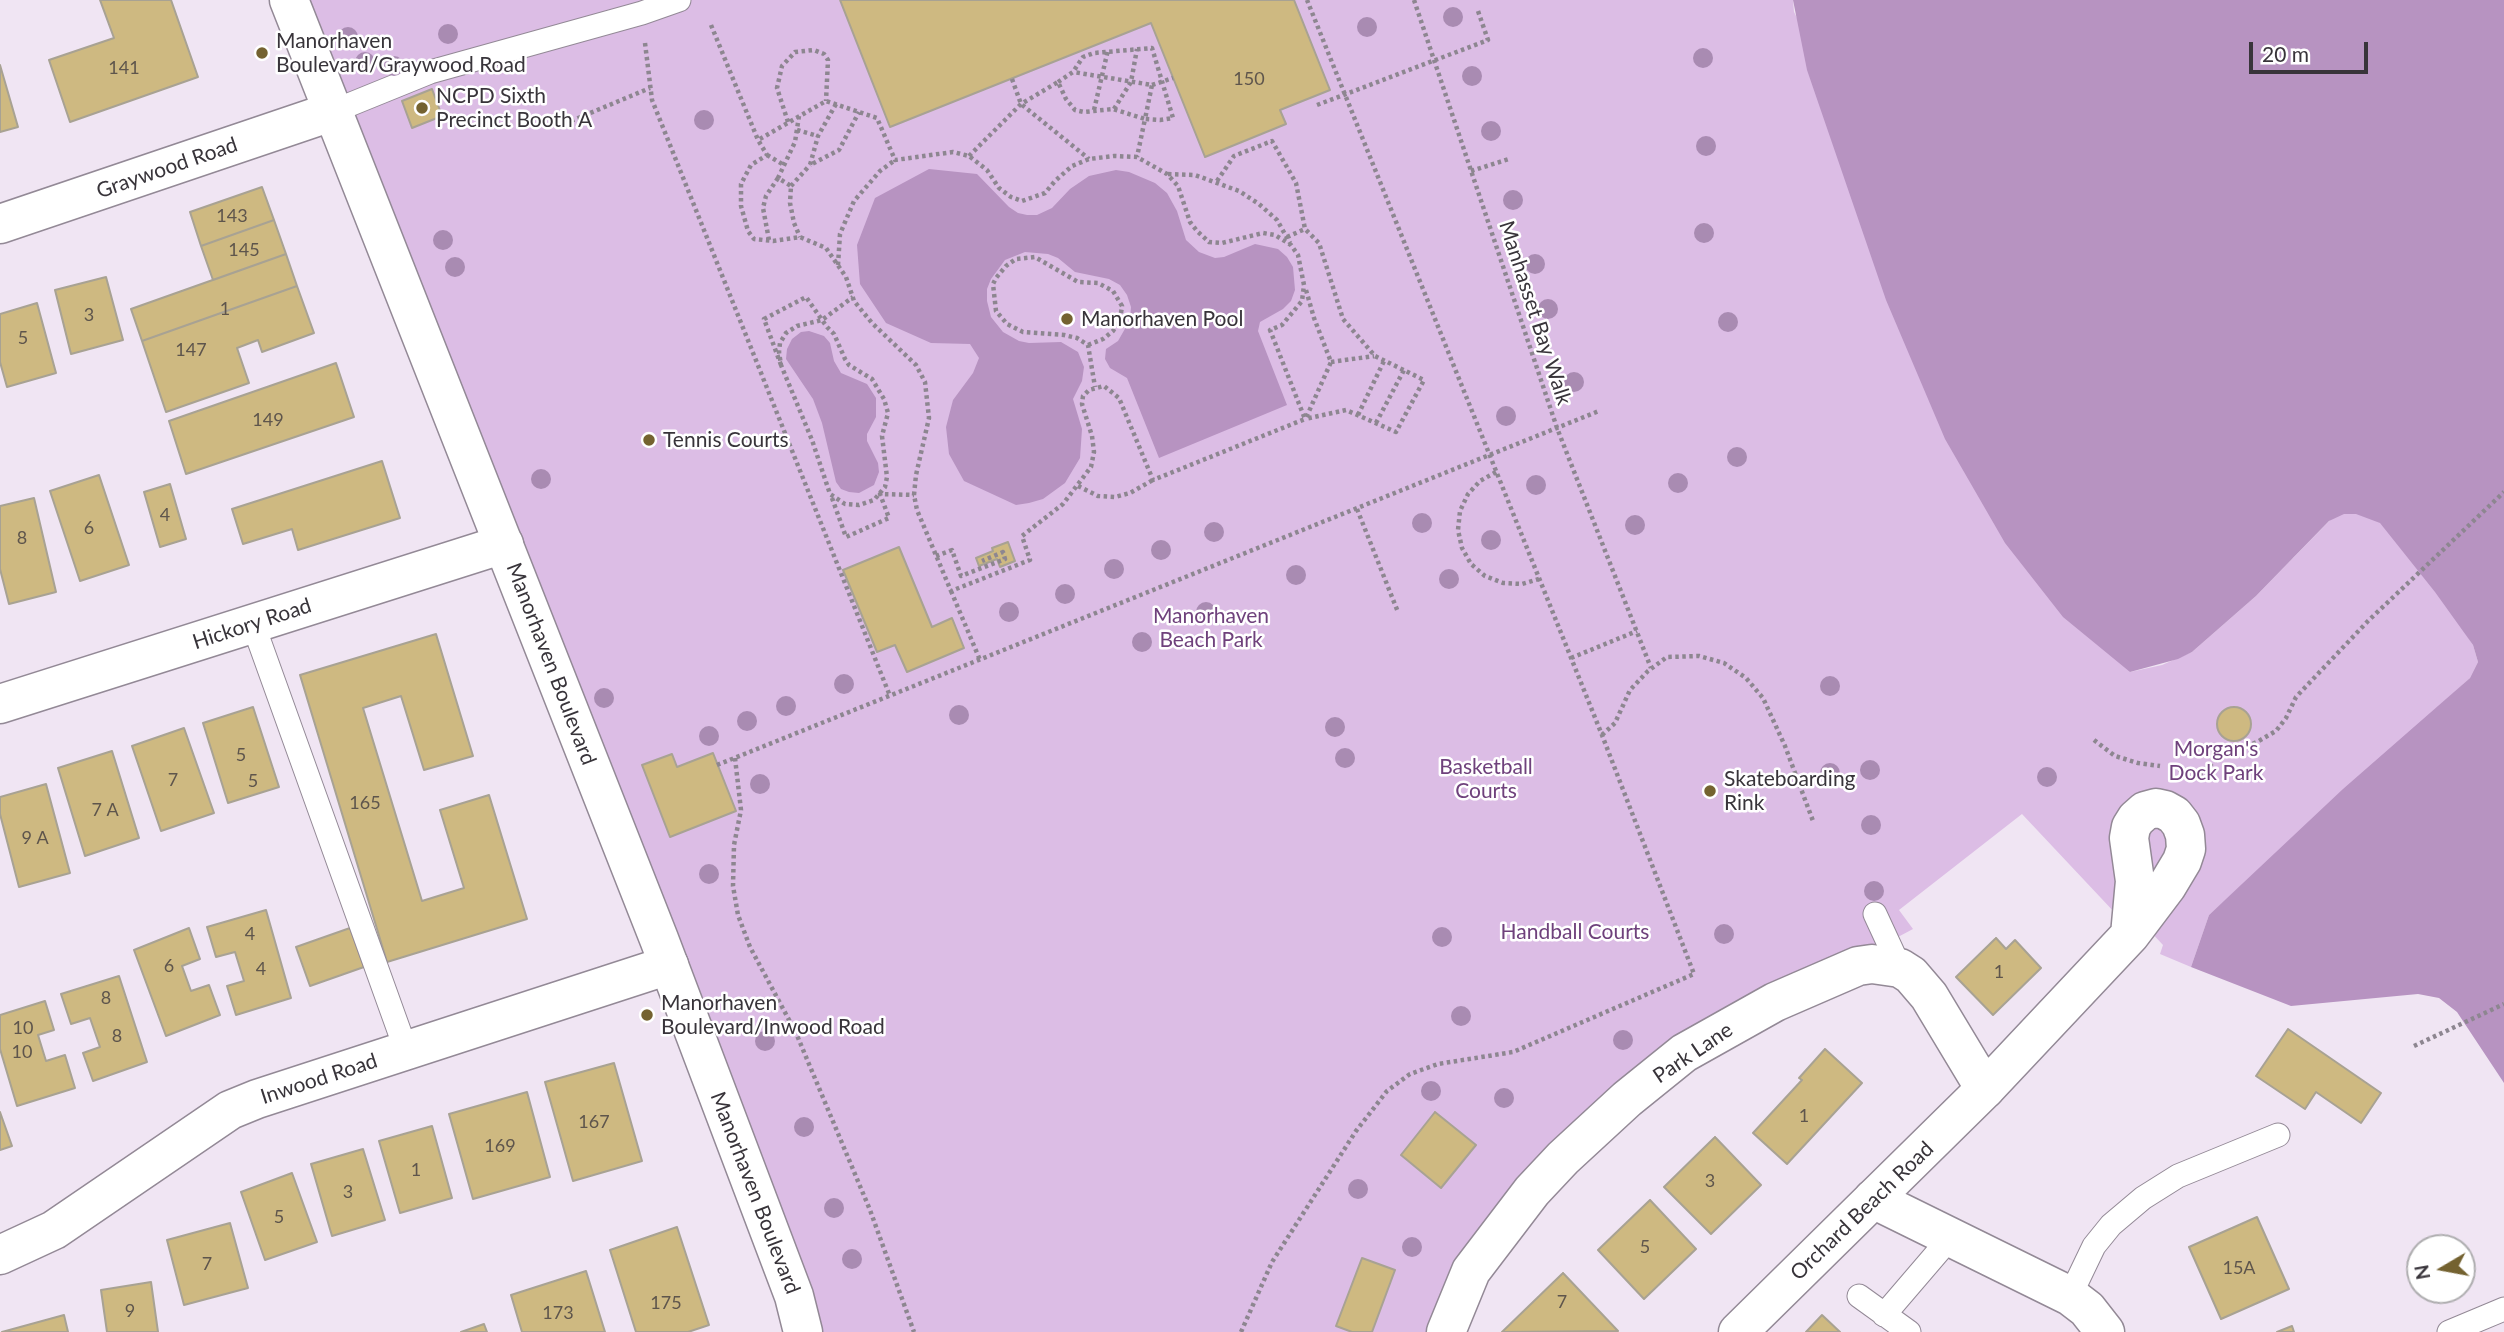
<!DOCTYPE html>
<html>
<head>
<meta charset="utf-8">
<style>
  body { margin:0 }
  #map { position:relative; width:2504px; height:1332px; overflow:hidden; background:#f0e5f3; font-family:Lato,sans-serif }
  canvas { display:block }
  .north { position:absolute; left:2406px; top:1234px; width:70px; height:70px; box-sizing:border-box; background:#fff; border:2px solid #afaeb0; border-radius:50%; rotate:260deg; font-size:19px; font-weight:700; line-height:28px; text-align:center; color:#38343a }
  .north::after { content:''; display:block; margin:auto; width:24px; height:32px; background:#746230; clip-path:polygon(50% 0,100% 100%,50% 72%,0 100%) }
  .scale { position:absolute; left:2249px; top:42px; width:119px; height:32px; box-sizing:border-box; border:4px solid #38343a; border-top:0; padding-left:9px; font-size:21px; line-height:24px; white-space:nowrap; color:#38343a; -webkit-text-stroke:5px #fff; paint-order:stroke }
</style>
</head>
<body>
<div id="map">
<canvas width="2504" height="1332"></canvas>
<div class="north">N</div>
<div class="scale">20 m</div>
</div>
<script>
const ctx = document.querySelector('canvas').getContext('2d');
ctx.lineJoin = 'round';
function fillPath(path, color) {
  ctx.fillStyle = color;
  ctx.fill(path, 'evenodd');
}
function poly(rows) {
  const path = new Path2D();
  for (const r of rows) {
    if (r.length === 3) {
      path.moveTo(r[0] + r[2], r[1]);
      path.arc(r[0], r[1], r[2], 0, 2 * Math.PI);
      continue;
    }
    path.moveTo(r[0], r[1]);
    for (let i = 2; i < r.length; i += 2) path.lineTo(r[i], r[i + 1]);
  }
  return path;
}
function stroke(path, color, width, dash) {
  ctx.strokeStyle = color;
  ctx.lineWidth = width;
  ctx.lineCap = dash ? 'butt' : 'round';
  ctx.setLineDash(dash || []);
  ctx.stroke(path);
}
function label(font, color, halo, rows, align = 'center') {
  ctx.font = font + ' Lato,sans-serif';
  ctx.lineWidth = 5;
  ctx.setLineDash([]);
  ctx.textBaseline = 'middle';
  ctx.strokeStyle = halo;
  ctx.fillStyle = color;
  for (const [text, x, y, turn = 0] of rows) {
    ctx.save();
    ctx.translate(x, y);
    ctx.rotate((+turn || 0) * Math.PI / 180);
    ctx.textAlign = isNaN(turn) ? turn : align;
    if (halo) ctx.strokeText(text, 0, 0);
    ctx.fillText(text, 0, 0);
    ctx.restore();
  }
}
fillPath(poly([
  [289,0,1793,0,1794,12,2130,672,2162,665,2192,652,2256,596,2341,509,2391,517,2473,645,2478,662,2470,678,2209,915,2191,967,2160,954,2163,945,2148,929,2132,931,2022,814,1899,910,1913,929,1723,1030,1627,1099,1446,1332,804,1332]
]), '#dcbde5');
fillPath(poly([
  [1793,0,2504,0,2504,1083,2457,1012,2439,998,2418,994,2291,1006,2191,967,2209,915,2343,789,2470,678,2478,662,2473,645,2435,592,2380,523,2356,514,2344,514,2329,521,2256,596,2192,652,2178,659,2130,672,2063,617,2005,543,1945,439,1886,300,1807,70],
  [929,169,977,174,1009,207,1018,213,1027,215,1037,215,1052,208,1070,189,1089,176,1116,170,1129,172,1155,183,1167,193,1177,211,1186,240,1199,252,1215,258,1224,257,1255,244,1278,249,1287,257,1293,267,1295,290,1291,301,1283,309,1260,322,1258,331,1287,405,1159,458,1127,378,1110,368,1105,359,1106,349,1118,341,1130,320,1131,307,1127,295,1120,285,1109,279,1075,272,1058,258,1048,254,1025,252,1005,260,991,279,987,289,987,301,991,317,1003,332,1019,341,1029,343,1061,342,1078,352,1084,367,1082,381,1073,399,1082,429,1080,458,1065,483,1043,499,1029,503,1016,505,964,481,949,454,946,427,953,400,973,373,979,358,970,344,931,343,886,323,860,284,857,245,875,198],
  [809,331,824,336,830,343,834,361,841,373,867,384,876,398,876,417,867,434,867,441,878,463,879,472,874,485,859,493,849,492,841,489,836,482,822,423,813,399,786,359,787,349,792,339,801,332]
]), '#b793c1');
const building = poly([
  [100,0,171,0,198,77,70,122,49,60,114,38,100,0],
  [840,0,1294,0,1330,90,1280,110,1286,124,1205,157,1151,23,890,127,840,0],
  [0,65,18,127,0,132,0,65],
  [432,89,442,116,412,128,402,101,432,89],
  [262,187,274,220,201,246,190,212,262,187],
  [274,220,286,254,213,280,201,246,274,220],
  [286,254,297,286,142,341,131,309,286,254],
  [106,277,123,340,71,354,55,290,106,277],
  [297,286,314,333,262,352,258,340,237,348,249,383,166,412,142,341,297,286],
  [37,303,56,373,7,387,0,362,0,314,37,303],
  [336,363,354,417,186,474,169,421,336,363],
  [382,461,400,518,298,550,292,529,243,544,232,509,382,461],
  [99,475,129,565,80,581,50,491,99,475],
  [170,484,186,539,160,547,144,492,170,484],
  [34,498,56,592,9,604,0,569,0,506,34,498],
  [1008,542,1015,561,1000,567,997,559,979,566,976,558,993,551,992,548,1008,542],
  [899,547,932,627,952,618,964,648,907,672,895,645,877,652,843,570,899,547],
  [436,634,473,756,424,770,401,696,363,708,422,901,464,888,440,810,489,795,527,919,387,962,300,675,436,634],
  [2234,724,17],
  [253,707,279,787,228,803,203,723,253,707],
  [184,728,214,813,161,831,132,746,184,728],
  [112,751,139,838,85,856,58,768,112,751],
  [713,753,736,811,670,837,642,765,672,754,677,767,713,753],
  [46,784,70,873,19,887,0,814,0,797,46,784],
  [266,910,291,998,236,1015,227,986,244,981,235,952,216,957,207,927,266,910],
  [189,928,200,959,182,966,191,991,209,985,220,1015,166,1036,134,950,189,928],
  [350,928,364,967,310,986,296,947,350,928],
  [1996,938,2006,949,2015,940,2041,968,1993,1015,1956,977,1996,938],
  [119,976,147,1062,93,1081,83,1053,100,1047,90,1018,71,1024,61,994,119,976],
  [45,1001,54,1030,38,1035,46,1061,65,1055,75,1088,17,1106,0,1049,0,1015,45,1001],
  [2288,1029,2381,1093,2361,1123,2316,1092,2305,1109,2256,1076,2288,1029],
  [1825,1049,1862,1083,1787,1164,1753,1133,1802,1080,1799,1078,1825,1049],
  [614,1063,642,1161,573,1181,545,1082,614,1063],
  [527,1092,550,1177,473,1199,449,1114,527,1092],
  [0,1112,12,1146,0,1150,0,1112],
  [1435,1112,1476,1145,1441,1188,1401,1155,1435,1112],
  [432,1126,452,1198,400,1213,379,1141,432,1126],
  [1715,1137,1761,1185,1711,1234,1664,1187,1715,1137],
  [363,1149,385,1220,332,1236,311,1164,363,1149],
  [292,1173,317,1242,265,1260,241,1192,292,1173],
  [1650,1200,1696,1249,1644,1299,1598,1250,1650,1200],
  [2257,1217,2289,1289,2221,1319,2189,1247,2257,1217],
  [230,1223,248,1288,184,1305,167,1240,230,1223],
  [677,1227,709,1325,688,1332,636,1332,610,1250,677,1227],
  [1362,1258,1395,1270,1372,1332,1352,1332,1336,1326,1362,1258],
  [586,1271,605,1332,522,1332,511,1295,586,1271],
  [1563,1273,1618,1331,1502,1332,1563,1273],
  [151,1282,158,1332,107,1332,101,1290,151,1282],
  [64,1315,68,1332,2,1332,64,1315],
  [1822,1315,1840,1332,1806,1332,1822,1315],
  [484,1324,487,1332,461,1332,484,1324],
  [2292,1326,2294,1332,2277,1332,2292,1326]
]);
fillPath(building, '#ceb981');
stroke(building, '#a8a293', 2);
const lane = poly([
  [334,111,430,72,642,13,679,0],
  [253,624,406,1050],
  [1875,914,1900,968],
  [1859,1296,1909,1332],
  [2070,1296,2094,1246,2111,1225,2143,1198,2178,1176,2278,1135],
  [1884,1315,1950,1238],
  [2449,1332,2504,1309]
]);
const street = poly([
  [0,224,334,111],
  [0,704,504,544],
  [1873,1199,2070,1296,2087,1309,2105,1332],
  [0,1255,54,1230,230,1110,257,1099,669,965],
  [1446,1332,1471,1271,1532,1191,1563,1158,1627,1099,1684,1053,1775,1002,1858,966,1872,964,1900,968,1911,975,1929,996,1985,1089,2130,935,2167,886,2182,861,2186,849,2185,835,2181,824,2174,815,2165,810,2156,808,2145,811,2136,819,2131,827,2129,838,2135,881,2130,935]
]);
const secondary = poly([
  [289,0,659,939,794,1296,803,1332],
  [1738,1332,1985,1089]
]);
stroke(lane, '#938996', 25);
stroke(street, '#938996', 41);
stroke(secondary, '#938996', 41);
stroke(poly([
  [1414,0,1557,428,1651,668],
  [711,25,758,140,767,155,751,165,741,184,741,206,748,231,754,239,773,241,800,237,826,248,846,277,854,301,872,323,916,365,925,382,929,418,916,475,914,495,917,510,951,591,1030,560,1022,536,1063,504,1091,467,1094,452,1092,436,1082,404,1083,396,1089,390,1104,386,1119,398,1153,480,1305,419,1270,330,1282,325,1302,301,1304,285,1298,255,1291,245,1275,235,1263,233,1222,243,1209,242,1197,231,1190,222,1178,186,1167,174,1137,157,1114,156,1089,159,1072,166,1055,181,1045,193,1022,201,1011,197,999,188,987,170,969,156,953,152,895,160,877,118,826,101,758,140],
  [645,43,652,100,890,696],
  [1012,79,1021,104,1089,159],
  [1058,82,1073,72,1083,57,1094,53,1152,48,1173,118,1160,120,1145,119,1152,85,1073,72],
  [1152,85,1173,78],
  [836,104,818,136,810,165,839,150,859,112],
  [1317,105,1488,40,1478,11],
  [1114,109,1131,82,1137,49],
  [1094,110,1108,50],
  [799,116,795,142,778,178,791,186,790,203,794,223,800,237],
  [571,121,650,88],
  [788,122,777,88,782,66,795,52,814,50,824,54,828,60,826,101],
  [797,130,818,136],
  [767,155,784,165],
  [969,156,1021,104,1058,82,1066,99,1075,110,1084,112,1113,109,1145,119,1137,157],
  [1471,171,1509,159],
  [1168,174,1195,175,1239,191,1259,204,1277,220,1290,243],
  [1217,181,1234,156,1272,141,1296,183,1305,229,1319,243,1343,319,1375,356,1424,380,1396,432,1346,410,1305,419],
  [791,186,810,165],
  [1287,237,1305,229],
  [769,240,763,208,766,196,778,178],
  [838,265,840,234,854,201,880,171,895,160],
  [1306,290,1314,318,1331,362,1306,418],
  [1088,345,1103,339,1113,331,1120,320,1122,306,1113,291,1098,283,1078,282,1035,257,1016,259,1006,266,996,278,993,284,996,311,1007,324,1023,332,1064,335,1077,338,1088,345,1095,387],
  [1331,362,1374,356],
  [781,365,764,319,806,297,822,320,827,327,834,334,845,359,849,365,872,379,884,399,888,413,882,436,887,477,885,487,874,500,859,505,845,504,830,494,812,440,781,365,779,352,780,343,786,333,797,326,822,320,853,297],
  [1358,415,1384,361],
  [1376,423,1404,370],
  [1496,472,1480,481,1468,494,1460,511,1458,530,1462,548,1471,564,1485,576,1503,583,1522,584,1539,579],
  [1078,486,1098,496,1115,497,1130,493,1153,480],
  [832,498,846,537,889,518,880,494,914,495],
  [1357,509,1398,612],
  [936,556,952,550,961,576,1005,559,1003,552,982,561],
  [951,591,980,660],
  [1571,658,1637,631],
  [1602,735,1615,723,1630,690,1648,671,1667,657,1699,656,1724,663,1746,678,1763,698,1785,746,1813,821],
  [2094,740,2115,756,2138,763,2160,766],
  [735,758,741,810,734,845,733,886,738,915,750,947,796,1033,870,1210,914,1332],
  [717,765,1599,411],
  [2179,770,2198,777],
  [2199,775,2218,758,2257,742,2276,731,2286,718,2296,697,2368,621,2504,492],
  [2414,1046,2504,1004],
  [1241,1332,1272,1262,1356,1131,1387,1091,1410,1074,1438,1064,1513,1052,1694,974,1602,735,1307,0]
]), '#8d8690', 4.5, [3.5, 3.5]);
stroke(lane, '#fff', 23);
stroke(street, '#fff', 38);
stroke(secondary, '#fff', 38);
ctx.fillStyle = '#a98bb2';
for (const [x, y] of [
  [1453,17],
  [1367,27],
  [448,34],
  [348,37],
  [1703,58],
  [365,62],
  [394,66],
  [1472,76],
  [704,120],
  [1491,131],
  [1706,146],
  [1513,200],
  [1704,233],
  [443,240],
  [1535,264],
  [455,267],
  [1548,309],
  [1728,322],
  [1574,382],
  [1506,416],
  [1737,457],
  [541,479],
  [1678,483],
  [1536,485],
  [1422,523],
  [1635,525],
  [1214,532],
  [1491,540],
  [1161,550],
  [1114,569],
  [1296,575],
  [1449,579],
  [1065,594],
  [1009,612],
  [1206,612],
  [1142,642],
  [844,684],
  [1830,686],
  [604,698],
  [786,706],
  [959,715],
  [747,721],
  [1335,727],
  [709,736],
  [1345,758],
  [1870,770],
  [1830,773],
  [2047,777],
  [760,784],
  [1871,825],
  [709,874],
  [1874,891],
  [1724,934],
  [1442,937],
  [1461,1016],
  [1623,1040],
  [765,1041],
  [1431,1091],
  [1504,1098],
  [804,1127],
  [1358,1189],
  [834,1208],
  [1412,1247],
  [852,1259]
]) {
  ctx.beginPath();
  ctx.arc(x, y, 10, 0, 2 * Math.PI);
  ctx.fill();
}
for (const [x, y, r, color] of [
  [262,53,7,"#746230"],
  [422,108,7,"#746230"],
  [1067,319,7,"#746230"],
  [649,440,7,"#746230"],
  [1710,791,7,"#746230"],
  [647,1015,7,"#746230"]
]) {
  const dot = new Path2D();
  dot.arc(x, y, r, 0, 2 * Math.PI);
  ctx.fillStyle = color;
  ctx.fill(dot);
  stroke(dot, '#fff', 2.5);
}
label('18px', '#5e554c', null, [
  ["141",124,68],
  ["150",1249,79],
  ["143",232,216],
  ["145",244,250],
  ["1",225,309],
  ["3",89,315],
  ["5",23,338],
  ["147",191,350],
  ["149",268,420],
  ["4",165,515],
  ["6",89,528],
  ["8",22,538],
  ["5",241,755],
  ["7",173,780],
  ["5",253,781],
  ["165",365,803],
  ["7 A",105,810],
  ["9 A",35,838],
  ["4",250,934],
  ["6",169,966],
  ["4",261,969],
  ["1",1999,972],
  ["8",106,998],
  ["10",23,1028],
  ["8",117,1036],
  ["10",22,1052],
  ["1",1804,1116],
  ["167",594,1122],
  ["169",500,1146],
  ["1",416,1170],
  ["3",1710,1181],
  ["3",348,1192],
  ["5",279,1217],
  ["5",1645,1247],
  ["7",207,1264],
  ["15A",2239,1268],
  ["7",1562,1302],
  ["175",666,1303],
  ["9",130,1311],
  ["173",558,1313]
]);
label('21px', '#38343a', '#fff', [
  ["Manorhaven",276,41],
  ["Boulevard/Graywood Road",276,65],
  ["NCPD Sixth",436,96],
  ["Precinct Booth A",436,120],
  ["Manorhaven Pool",1081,319],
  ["Tennis Courts",663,440],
  ["Skateboarding",1724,779],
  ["Rink",1724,803],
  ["Manorhaven",661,1003],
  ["Boulevard/Inwood Road",661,1027]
], 'left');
label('21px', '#38343a', '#fff', [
  ["Graywood Road",167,168,-19],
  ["Manhasset Bay Walk",1535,313,72],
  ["Hickory Road",252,624,-18],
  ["Manorhaven Boulevard",551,664,69],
  ["Park Lane",1693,1053,-34],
  ["Inwood Road",319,1079,-18],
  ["Manorhaven Boulevard",755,1193,69],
  ["Orchard Beach Road",1862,1211,-44]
]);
label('21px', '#6f417c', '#fff', [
  ["Manorhaven",1211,616],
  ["Beach Park",1211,640],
  ["Morgan's",2216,749],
  ["Dock Park",2216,773],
  ["Basketball",1486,767],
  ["Courts",1486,791],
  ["Handball Courts",1575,932]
]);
</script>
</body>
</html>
